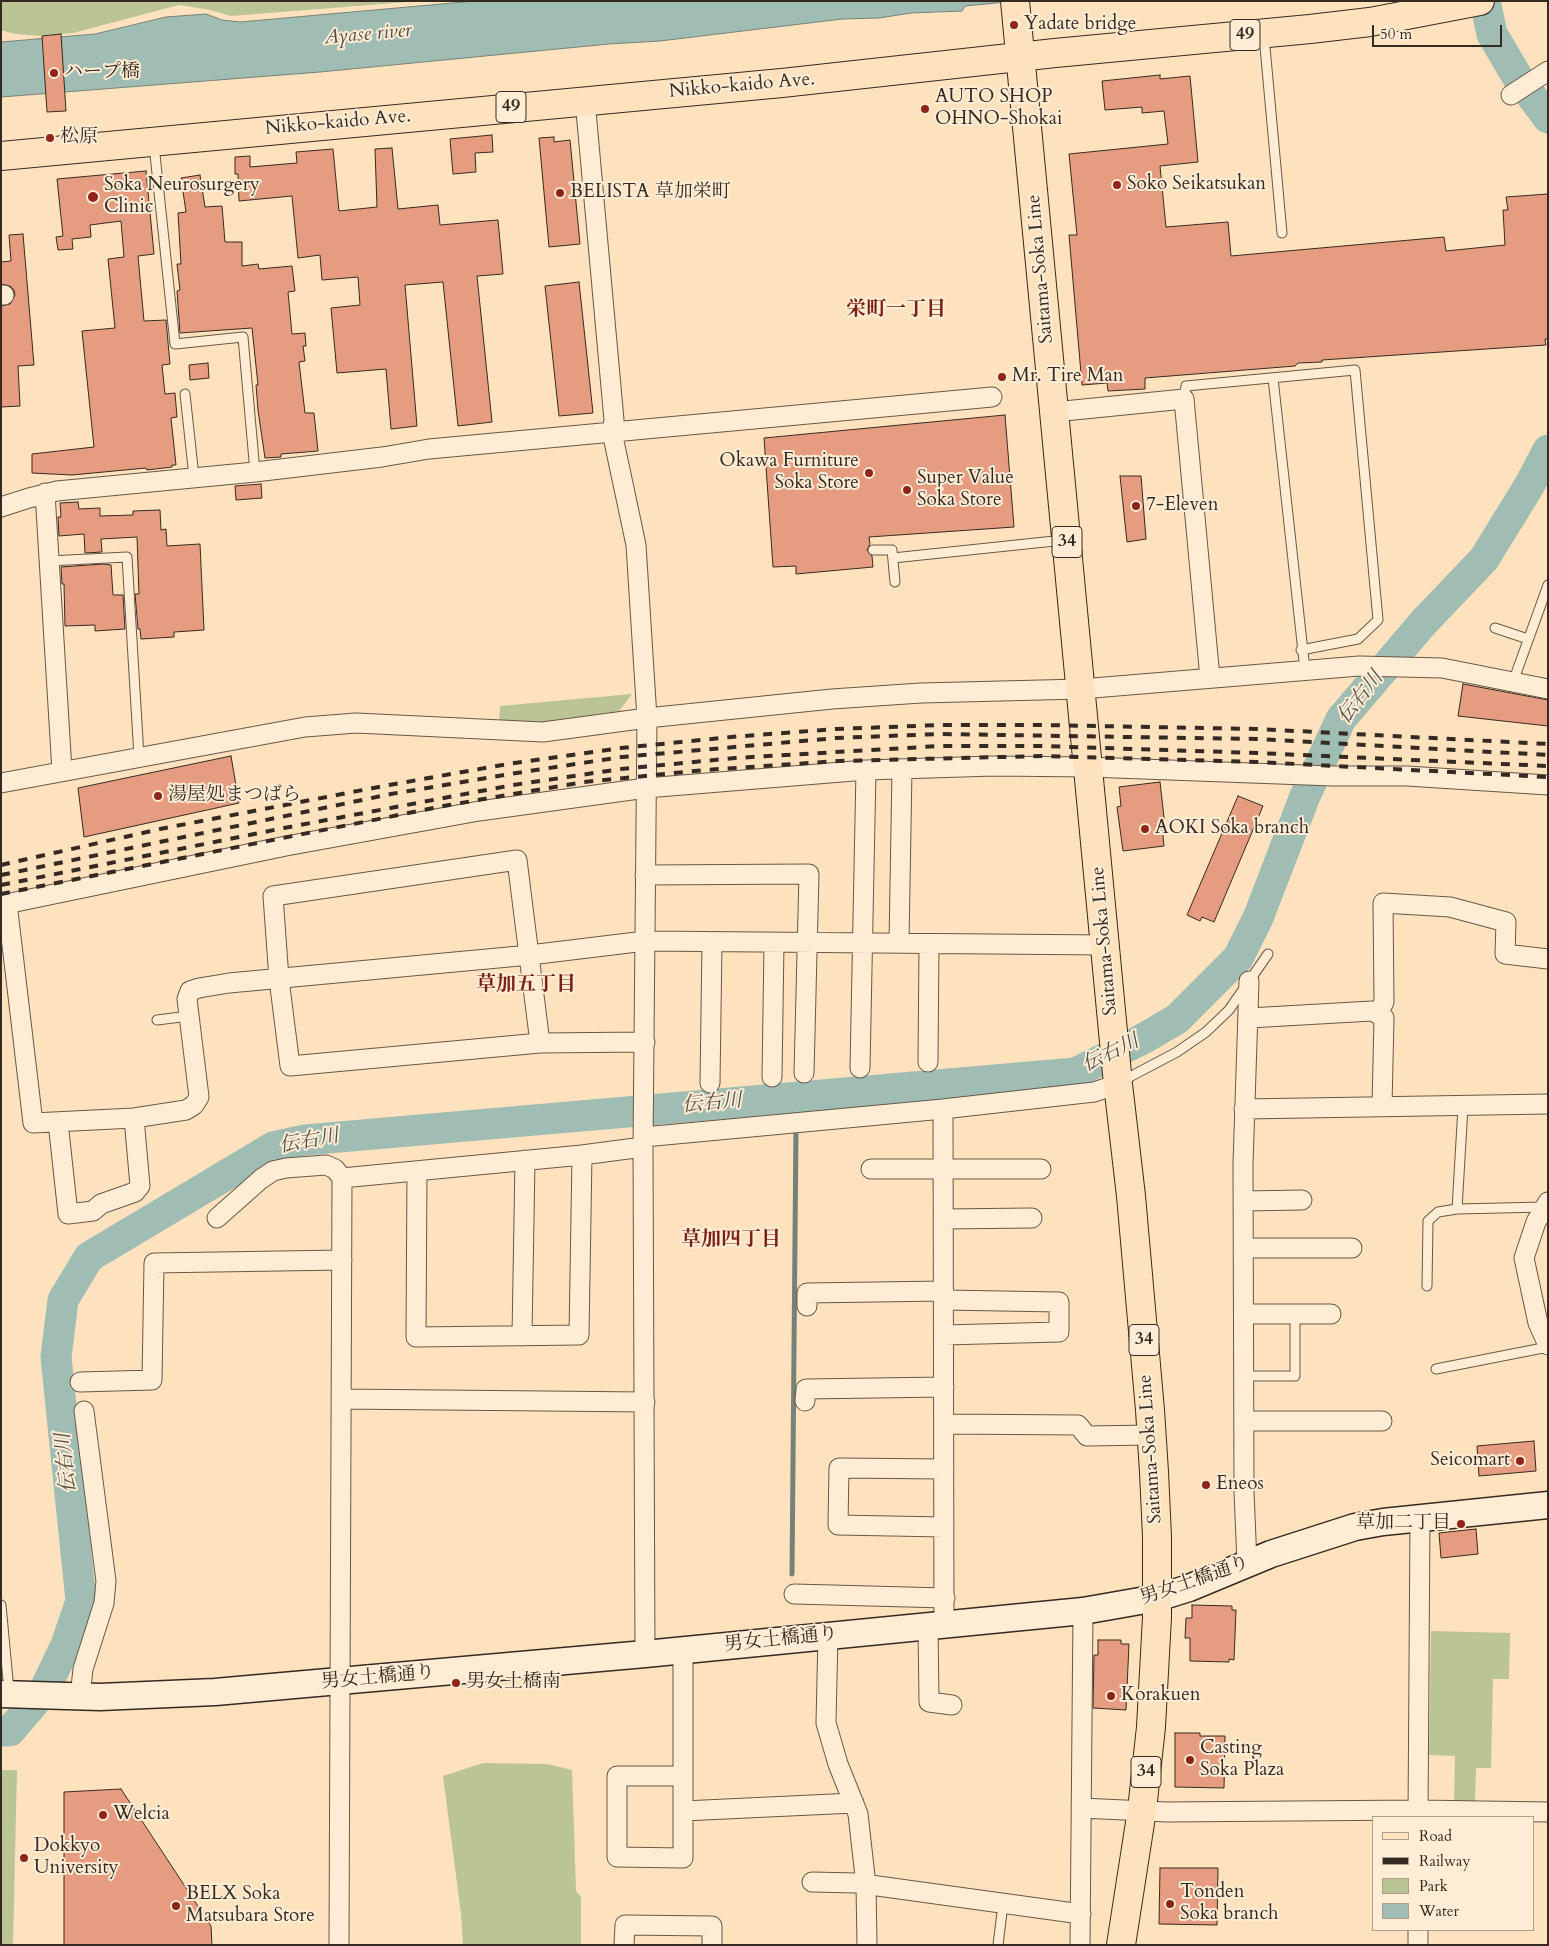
<!DOCTYPE html>
<html>
<head>
<meta charset="utf-8">
<style>
  body { margin:0 }
  #map { position:relative; width:1549px; height:1946px; overflow:hidden; background:#fee2be; font-family:Cardo,serif }
  canvas { display:block }
  .frame { position:absolute; inset:0; border:2px solid #342a21; pointer-events:none }
  .legend { position:absolute; left:1372px; top:1816px; width:162px; height:115px; box-sizing:border-box; background:#feecd5; border:1px solid #ad9e8d; margin:0; padding:6px 9px; list-style:none; font-size:15px; color:#342a21 }
  .legend li { display:flex; align-items:center; gap:10px; height:25px }
  .legend b { width:25px; border:1px solid #ad9e8d }
  .scale { position:absolute; left:1372px; top:25px; width:130px; height:22px; box-sizing:border-box; border:2px solid #342a21; border-top:0; padding-left:6px; font-size:15px; line-height:18px; white-space:nowrap; color:#342a21; -webkit-text-stroke:4px #feecd5; paint-order:stroke }
</style>
</head>
<body>
<div id="map">
<canvas width="1549" height="1946"></canvas>
<div class="frame"></div>
<ul class="legend">
<li><b style="height:6px;background:#fee2be"></b>Road</li>
<li><b style="height:6px;background:#342a21"></b>Railway</li>
<li><b style="height:14px;background:#bbc495"></b>Park</li>
<li><b style="height:14px;background:#a0bdb4"></b>Water</li>
</ul>
<div class="scale">50 m</div>
</div>
<script>
const ctx = document.querySelector('canvas').getContext('2d');
ctx.lineJoin = 'round';
function fillPath(path, color) {
  ctx.fillStyle = color;
  ctx.fill(path, 'evenodd');
}
function poly(rows) {
  const path = new Path2D();
  for (const r of rows) {
    path.moveTo(r[0], r[1]);
    for (let i = 2; i < r.length; i += 2) path.lineTo(r[i], r[i + 1]);
  }
  return path;
}
function stroke(path, color, width, dash) {
  ctx.strokeStyle = color;
  ctx.lineWidth = width;
  ctx.lineCap = dash ? 'butt' : 'round';
  ctx.setLineDash(dash || []);
  ctx.stroke(path);
}
function label(font, color, halo, rows, align = 'center') {
  ctx.font = font + ' Cardo,"Noto Serif JP",serif';
  ctx.lineWidth = 4;
  ctx.setLineDash([]);
  ctx.textBaseline = 'middle';
  ctx.strokeStyle = halo;
  ctx.fillStyle = color;
  for (const [text, x, y, turn = 0] of rows) {
    ctx.save();
    ctx.translate(x, y);
    ctx.rotate((+turn || 0) * Math.PI / 180);
    ctx.textAlign = isNaN(turn) ? turn : align;
    if (halo) ctx.strokeText(text, 0, 0);
    ctx.fillText(text, 0, 0);
    ctx.restore();
  }
}
fillPath(poly([
  [1,1,420,1,231,16,210,10,179,5,73,33,42,36,15,34,1,30],
  [632,694,616,715,567,721,511,724,499,721,500,706],
  [1431,1631,1510,1633,1509,1679,1493,1679,1491,1768,1476,1768,1475,1802,1454,1802,1455,1756,1429,1755],
  [483,1763,547,1764,572,1770,576,1891,581,1897,581,1945,463,1945,461,1914,443,1776],
  [1,1770,17,1770,13,1945,1,1945]
]), '#bbc495');
const water = poly([
  [475,1,1017,1,965,6,962,11,911,13,879,18,842,19,660,41,609,44,320,72,1,97,1,42,95,34,166,17,206,14,222,20,240,22,475,1]
]);
fillPath(water, '#a0bdb4');
stroke(water, '#758279', 1);
stroke(poly([
  [796,1119,796,1096],
  [792,1574,796,1127]
]), '#758279', 5);
stroke(poly([
  [1485,1,1492,34,1518,78,1548,118],
  [1,1731,10,1731,44,1691,66,1645,81,1601,56,1357,63,1300,89,1257,273,1147,305,1140,1075,1073,1141,1040,1177,1019,1238,958,1258,918,1305,796,1341,719,1423,623,1484,559,1529,486,1548,450]
]), '#a0bdb4', 31);
const building = poly([
  [61,34,66,111,47,112,42,36,61,34],
  [1160,75,1160,79,1190,76,1198,162,1160,166,1166,227,1228,222,1231,256,1444,237,1446,251,1505,245,1503,210,1508,210,1506,197,1548,194,1548,339,1545,339,1546,345,1322,360,1322,362,1298,363,1295,366,1145,378,1145,389,1108,391,1107,383,1082,385,1069,235,1077,235,1069,154,1168,144,1164,111,1142,113,1142,107,1105,110,1102,81,1160,75],
  [492,135,493,152,475,153,476,172,453,174,450,139,492,135],
  [554,137,554,142,570,140,580,244,549,247,539,138,554,137],
  [392,148,398,209,438,205,440,225,498,220,503,274,477,276,492,422,458,426,443,282,405,285,417,426,391,429,386,369,337,373,331,308,360,305,358,277,322,280,320,255,298,258,292,196,239,201,238,174,235,174,235,157,250,156,250,167,297,163,296,152,333,149,339,211,377,207,375,149,392,148],
  [146,171,154,254,138,256,144,321,166,320,170,364,162,365,165,394,175,393,177,417,171,418,176,465,172,465,172,467,147,470,146,468,72,475,32,473,32,454,94,447,82,331,115,328,108,259,124,257,121,221,90,225,91,237,72,239,73,249,58,250,56,237,63,236,57,179,146,171],
  [200,175,205,207,222,206,225,242,242,242,242,266,258,264,259,269,292,266,295,291,288,292,292,334,305,333,306,346,303,346,305,361,299,362,305,413,314,413,318,451,281,454,281,457,265,458,258,410,256,385,258,385,252,328,180,333,177,291,180,290,177,264,181,264,178,213,186,212,181,178,200,175],
  [23,234,34,365,18,366,20,406,1,407,1,306,10,304,15,295,14,290,10,286,1,284,1,262,11,261,9,235,23,234],
  [579,282,593,413,559,416,545,286,579,282],
  [208,363,209,378,190,380,189,365,208,363],
  [1005,415,1014,527,869,537,870,544,867,550,872,556,873,567,796,574,796,566,773,567,764,438,1005,415],
  [1120,476,1141,476,1146,539,1127,542,1120,476],
  [261,484,262,498,236,500,235,486,261,484],
  [78,502,79,509,100,508,100,516,133,515,133,511,160,510,161,530,166,529,167,546,200,544,204,630,174,632,174,637,141,639,140,629,138,629,135,594,139,594,137,537,101,539,102,552,85,553,84,534,59,536,58,517,61,517,60,503,78,502],
  [103,564,111,565,113,595,123,595,125,629,95,631,95,625,65,626,64,584,62,584,61,567,103,564],
  [1463,684,1548,700,1548,726,1458,716,1463,684],
  [231,756,239,803,84,837,78,788,231,756],
  [1160,782,1165,826,1162,826,1164,846,1123,851,1117,807,1121,806,1119,787,1160,782],
  [1238,796,1263,806,1214,922,1202,917,1200,921,1187,915,1238,796],
  [1534,1441,1536,1471,1479,1476,1477,1446,1534,1441],
  [1476,1529,1478,1554,1441,1558,1439,1533,1476,1529],
  [1192,1605,1232,1606,1232,1610,1236,1610,1234,1660,1229,1659,1229,1662,1190,1661,1190,1638,1185,1638,1186,1618,1192,1618,1192,1605],
  [1098,1640,1121,1640,1121,1644,1129,1644,1126,1710,1093,1708,1094,1655,1098,1655,1098,1640],
  [1175,1733,1200,1733,1200,1736,1225,1736,1224,1788,1175,1787,1175,1733],
  [121,1789,211,1926,212,1945,64,1945,64,1792,121,1789],
  [1160,1868,1218,1868,1217,1925,1159,1924,1160,1868]
]);
fillPath(building, '#e69c80');
stroke(building, '#342a21', 1);
const lane = poly([
  [1264,36,1282,233],
  [154,145,175,344,243,337,255,472],
  [1273,378,1305,670],
  [185,394,194,477],
  [1184,399,1186,386,1355,370,1378,620,1358,639,1301,650],
  [873,550,892,550,895,582],
  [893,558,1064,540],
  [49,561,127,557,139,757],
  [1495,628,1528,639],
  [1513,682,1548,585],
  [157,1020,189,1016],
  [1120,1082,1177,1052,1206,1032,1229,1010,1268,954],
  [1457,1209,1463,1107],
  [1427,1286,1428,1221,1438,1212,1457,1209,1544,1207],
  [1436,1369,1548,1347],
  [1244,1376,1295,1376,1295,1324],
  [1,1605,9,1691],
  [998,1945,1003,1904]
]);
const street = poly([
  [1511,95,1548,71],
  [585,100,614,420,612,432,636,545,647,718,643,1147,645,1654],
  [1,295,4,295],
  [1054,412,1184,399,1210,678],
  [45,493,62,771],
  [1,507,29,498,57,491,255,472,382,457,429,449,992,397],
  [1,783,305,727,356,723,543,732,647,718,832,699,921,693,1081,689,1359,666,1442,668,1548,689],
  [645,875,809,874,804,1073],
  [7,903,33,1123,134,1118,186,1110,194,1105,199,1097,187,999,190,991,199,988,229,983,530,955,645,941,1106,945],
  [1,905,286,846,479,811,646,788,866,770,994,766,1088,767,1333,776,1407,776,1548,785],
  [899,943,902,769],
  [1378,1014,1384,1002,1383,903,1450,907,1506,922,1505,954,1548,959],
  [1249,1018,1372,1011,1378,1014,1384,1018,1382,1106],
  [540,1043,517,860,273,896,279,979,290,1066,540,1043,645,1042],
  [928,1062,929,945],
  [860,1068,866,770],
  [772,1077,774,943],
  [710,1083,712,943],
  [943,1109,1094,1092,1118,1084],
  [1244,1109,1548,1104],
  [58,1122,68,1214,93,1211,101,1204,135,1192,140,1186,134,1118],
  [644,1137,943,1109,944,1624],
  [871,1169,1041,1169],
  [417,1171,416,1337,579,1335,582,1155],
  [1244,1201,1302,1200],
  [1548,1202,1536,1222,1524,1258,1538,1323,1548,1345],
  [217,1218,261,1179,273,1171,286,1168,326,1165,335,1169,342,1178],
  [943,1219,1032,1218],
  [1245,1248,1352,1248],
  [944,1300,1059,1302,1059,1332,944,1335],
  [807,1306,807,1293,944,1291],
  [1244,1314,1331,1314],
  [522,1336,525,1160],
  [80,1382,152,1380,154,1263,342,1260],
  [341,1399,645,1402],
  [805,1401,806,1389,944,1387],
  [1244,1421,1382,1421],
  [944,1424,1078,1425,1087,1436,1151,1435],
  [944,1469,839,1468,838,1525,944,1527],
  [1247,1564,1244,1491,1243,1164,1249,981],
  [794,1594,945,1598],
  [928,1625,929,1702,952,1705],
  [828,1635,826,1723,838,1764,858,1814,866,1885,867,1945],
  [682,1650,683,1661,683,1858,617,1857,617,1776,683,1776],
  [80,1697,83,1669,104,1603,106,1581,84,1411],
  [1081,1808,1167,1812,1418,1810,1548,1812],
  [683,1811,854,1803],
  [1418,1817,1420,1518],
  [812,1882,856,1883,1081,1914],
  [1418,1930,1418,1945],
  [339,1945,342,1178,582,1155,643,1147],
  [624,1945,625,1925,712,1926,712,1945],
  [1080,1945,1083,1611]
]);
const secondary = poly([
  [1,1694,100,1697,215,1692,645,1654,1083,1611,1157,1598,1189,1588,1271,1554,1355,1527,1383,1522,1548,1505]
]);
const primary = poly([
  [1015,1,1118,1084,1131,1196,1150,1410,1154,1472,1157,1537,1157,1617,1151,1727,1142,1810,1121,1945],
  [1,156,782,83,1055,53,1310,29,1370,22,1480,1]
]);
stroke(lane, '#665848', 11);
stroke(street, '#665848', 21);
stroke(secondary, '#342a21', 29);
stroke(primary, '#342a21', 30);
stroke(lane, '#feecd5', 9);
stroke(street, '#feecd5', 19);
stroke(secondary, '#feecd5', 26);
stroke(primary, '#fee2be', 28);
stroke(poly([
  [1,865,160,829,389,785,508,764,621,748,731,737,836,729,941,725,1040,725,1257,729,1548,744],
  [1,875,391,794,510,774,622,757,836,738,940,734,1257,739,1548,755],
  [1,885,284,828,513,785,621,769,735,758,940,746,1041,746,1257,753,1548,766],
  [1,894,449,805,584,782,705,770,839,761,1042,756,1258,762,1548,777]
]), '#342a21', 4, [9, 9]);
for (const [x, y, r, color] of [
  [1014,25,5,"#8f2418"],
  [54,73,5,"#8f2418"],
  [925,109,5,"#8f2418"],
  [50,138,5,"#8f2418"],
  [1117,185,5,"#8f2418"],
  [560,193,5,"#8f2418"],
  [93,197,6,"#8f2418"],
  [1002,377,5,"#8f2418"],
  [869,473,5,"#8f2418"],
  [907,490,5,"#8f2418"],
  [1136,506,5,"#8f2418"],
  [158,796,5,"#8f2418"],
  [1145,829,5,"#8f2418"],
  [1520,1461,5,"#8f2418"],
  [1206,1485,5,"#8f2418"],
  [1461,1524,5,"#8f2418"],
  [456,1683,5,"#8f2418"],
  [1111,1696,5,"#8f2418"],
  [1190,1760,5,"#8f2418"],
  [103,1815,5,"#8f2418"],
  [24,1858,5,"#8f2418"],
  [1170,1904,5,"#8f2418"],
  [176,1906,5,"#8f2418"]
]) {
  const dot = new Path2D();
  dot.arc(x, y, r, 0, 2 * Math.PI);
  ctx.fillStyle = color;
  ctx.fill(dot);
  stroke(dot, '#feecd5', 2);
}
for (const [x, y, w] of [
  [1245,35,30],
  [511,107,30],
  [1067,542,30],
  [1144,1340,30],
  [1146,1772,30]
]) {
  const box = new Path2D();
  box.roundRect(x - w / 2, y - 15.5, w, 31, 4);
  ctx.fillStyle = '#feecd5';
  ctx.fill(box);
  stroke(box, '#342a21', 1);
}
label('bold 18px', '#342a21', null, [
  ["49",1245,35],
  ["49",511,107],
  ["34",1067,542],
  ["34",1144,1340],
  ["34",1146,1772]
]);
label('19px', '#342a21', '#feecd5', [
  ["Yadate bridge",1024,25],
  ["ハープ橋",64,73],
  ["AUTO SHOP",935,98],
  ["OHNO-Shokai",935,120],
  ["松原",60,138],
  ["Soko Seikatsukan",1127,185],
  ["Soka Neurosurgery",104,186],
  ["Clinic",104,208],
  ["BELISTA 草加栄町",570,193],
  ["Mr. Tire Man",1012,377],
  ["Okawa Furniture",859,462,"right"],
  ["Soka Store",859,484,"right"],
  ["Super Value",917,479],
  ["Soka Store",917,501],
  ["7-Eleven",1146,506],
  ["湯屋処まつばら",168,796],
  ["AOKI Soka branch",1155,829],
  ["Seicomart",1510,1461,"right"],
  ["Eneos",1216,1485],
  ["草加二丁目",1451,1524,"right"],
  ["男女土橋南",466,1683],
  ["Korakuen",1121,1696],
  ["Casting",1200,1749],
  ["Soka Plaza",1200,1771],
  ["Welcia",113,1815],
  ["Dokkyo",34,1847],
  ["University",34,1869],
  ["Tonden",1180,1893],
  ["Soka branch",1180,1915],
  ["BELX Soka",186,1895],
  ["Matsubara Store",186,1917]
], 'left');
label('19px', '#342a21', '#feecd5', [
  ["Nikko-kaido Ave.",742,86,-5],
  ["Nikko-kaido Ave.",338,123,-5],
  ["Saitama-Soka Line",1041,269,-95],
  ["Saitama-Soka Line",1105,941,-95],
  ["Saitama-Soka Line",1151,1449,-94],
  ["男女土橋通り",1195,1581,-19],
  ["男女土橋通り",781,1640,-6],
  ["男女土橋通り",378,1678,-5]
]);
label('italic 20px', '#4f4f46', '#feecd5', [
  ["Ayase river",368,35,-5],
  ["伝右川",1361,698,-52],
  ["伝右川",1111,1054,-26],
  ["伝右川",712,1104,-5],
  ["伝右川",309,1142,-10],
  ["伝右川",67,1463,-96]
]);
label('bold 20px', '#7a1f14', '#feecd5', [
  ["栄町一丁目",896,310],
  ["草加五丁目",526,985],
  ["草加四丁目",731,1240]
]);
</script>
</body>
</html>
